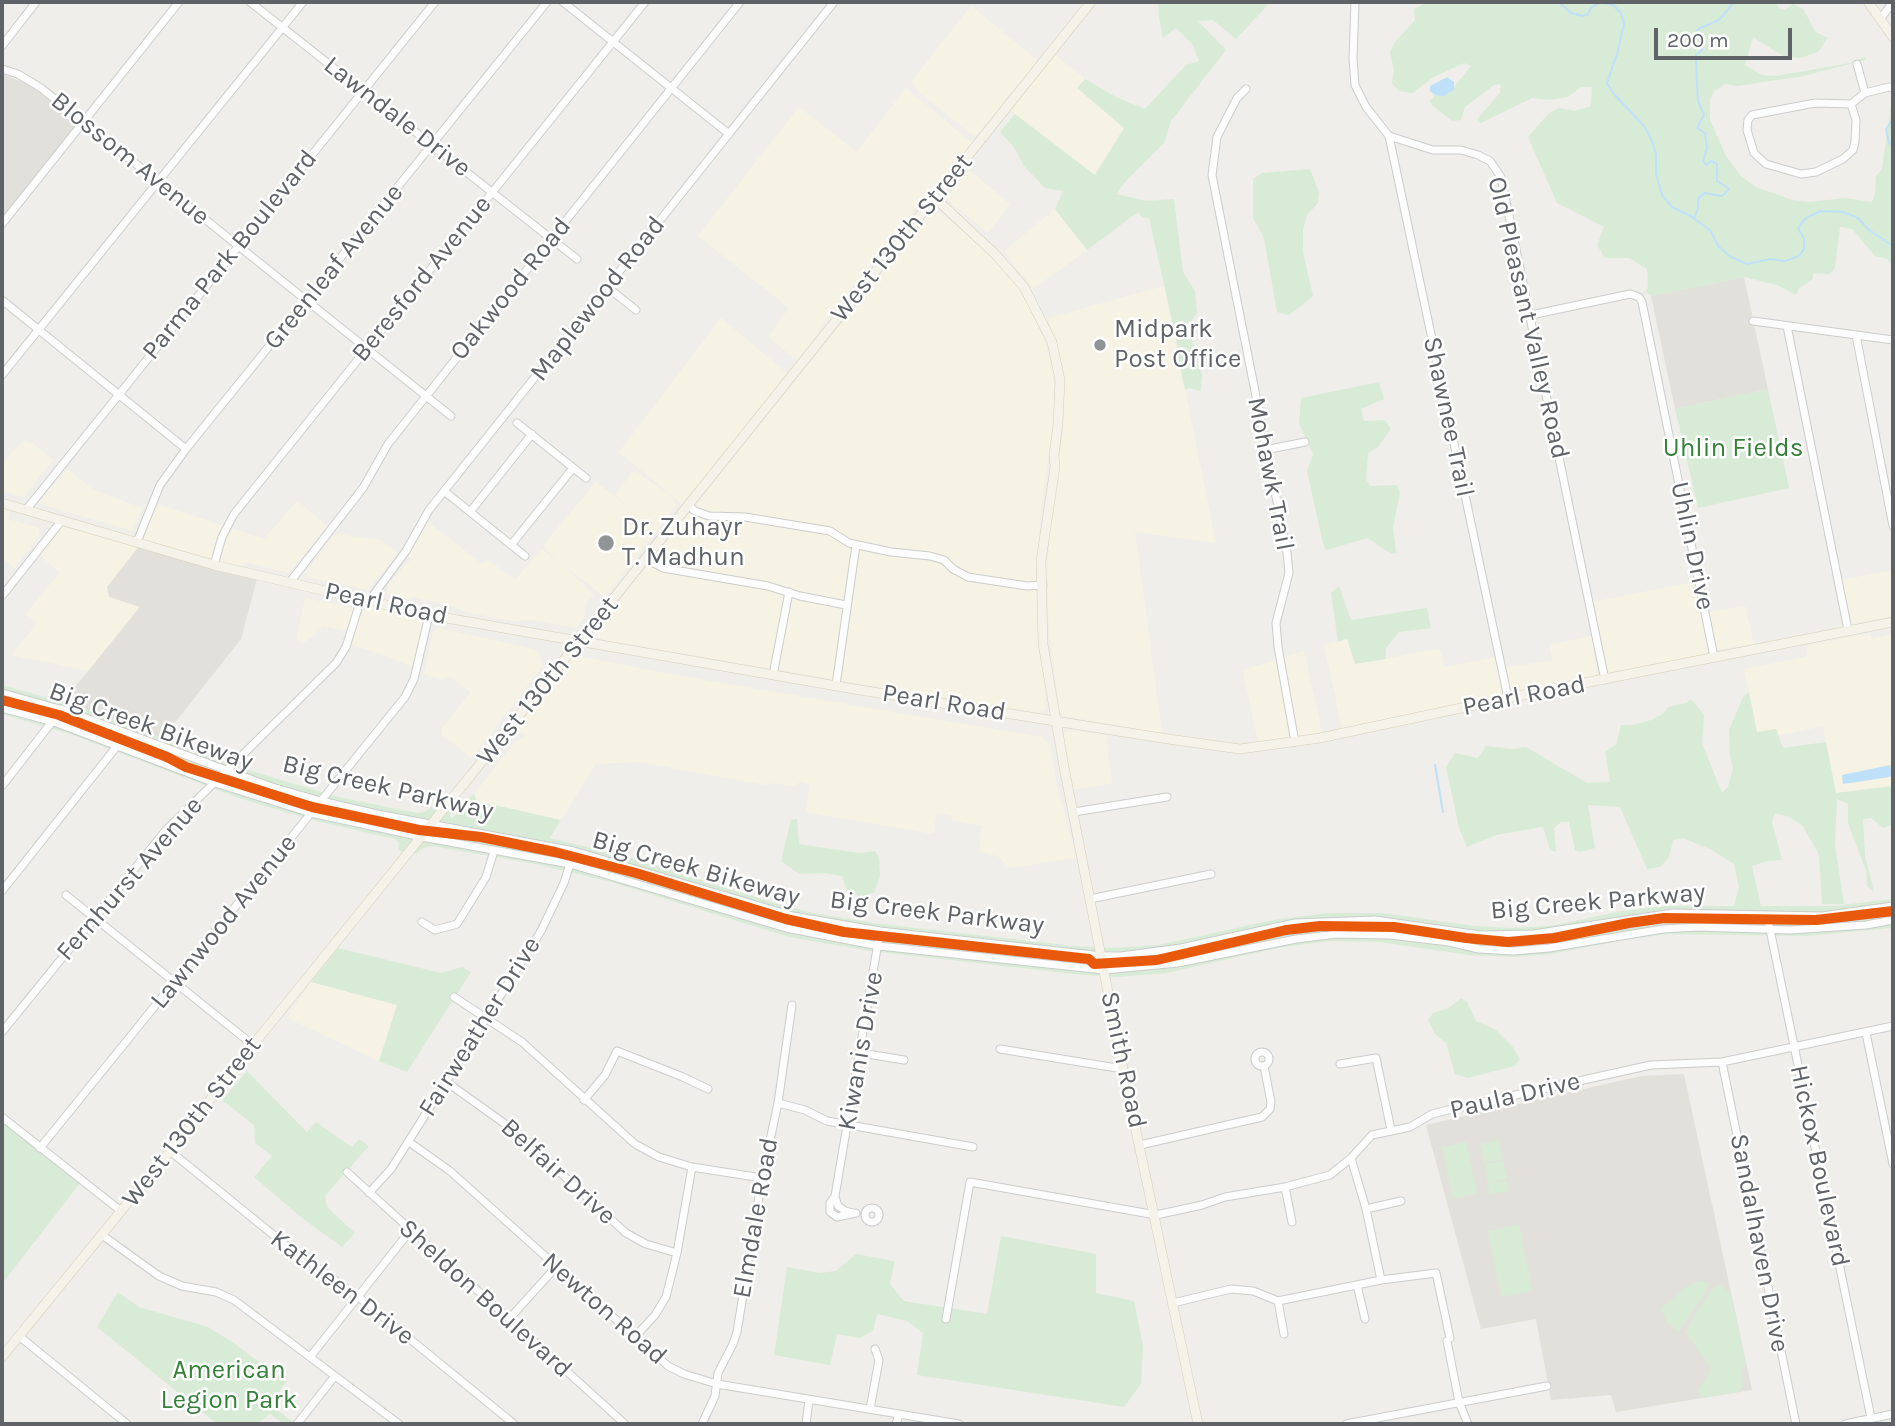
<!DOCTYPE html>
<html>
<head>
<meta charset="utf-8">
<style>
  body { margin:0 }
  #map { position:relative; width:1895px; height:1426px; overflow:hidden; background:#efeeea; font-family:Karla,sans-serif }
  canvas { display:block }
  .frame { position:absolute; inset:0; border:4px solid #5f6368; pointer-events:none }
  .scale { position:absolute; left:1654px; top:28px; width:138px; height:32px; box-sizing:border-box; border:4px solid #5f6368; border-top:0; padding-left:9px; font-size:21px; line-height:24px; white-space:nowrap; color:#5f6368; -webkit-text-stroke:5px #fff; paint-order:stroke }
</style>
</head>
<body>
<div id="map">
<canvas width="1895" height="1426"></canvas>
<div class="frame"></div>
<div class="scale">200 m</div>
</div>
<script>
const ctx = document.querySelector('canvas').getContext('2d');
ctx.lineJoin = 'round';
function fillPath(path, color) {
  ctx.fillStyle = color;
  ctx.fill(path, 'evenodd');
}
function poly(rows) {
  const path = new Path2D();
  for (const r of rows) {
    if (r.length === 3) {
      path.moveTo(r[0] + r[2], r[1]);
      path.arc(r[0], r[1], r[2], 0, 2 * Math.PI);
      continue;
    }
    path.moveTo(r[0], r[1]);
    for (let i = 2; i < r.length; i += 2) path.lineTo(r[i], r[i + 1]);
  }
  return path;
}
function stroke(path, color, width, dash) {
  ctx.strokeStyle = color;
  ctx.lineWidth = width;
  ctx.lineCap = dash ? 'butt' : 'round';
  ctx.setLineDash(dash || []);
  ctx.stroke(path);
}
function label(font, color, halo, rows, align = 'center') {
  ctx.font = font + ' Karla,sans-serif';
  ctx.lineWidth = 5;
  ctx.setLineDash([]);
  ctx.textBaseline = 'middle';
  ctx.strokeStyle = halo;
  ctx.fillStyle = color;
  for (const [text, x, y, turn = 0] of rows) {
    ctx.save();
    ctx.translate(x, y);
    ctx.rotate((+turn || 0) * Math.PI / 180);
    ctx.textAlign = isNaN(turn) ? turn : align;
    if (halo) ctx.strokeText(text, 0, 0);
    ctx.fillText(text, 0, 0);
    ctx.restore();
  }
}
fillPath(poly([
  [971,6,1037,60,975,137,920,93,911,82],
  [1054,54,1085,79,1078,88,1124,128,1094,175,1010,110],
  [906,88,972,143,945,178,932,188,818,330,819,332,797,360,768,337,789,308,698,236,799,107,857,152],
  [968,169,1010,204,988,233,947,199],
  [1055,209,1087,250,1033,289,1004,251],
  [935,212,941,214,968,235,1001,264,1022,292,1035,314,1050,358,1054,386,1054,414,1040,519,1036,590,1046,710,1040,713,989,706,599,639,596,635,600,625,928,216],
  [1164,286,1216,543,1135,532,1162,733,1069,717,1061,714,1059,710,1049,628,1047,575,1052,504,1063,433,1064,385,1066,380,1048,318],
  [721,318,787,373,683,505,619,452],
  [23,441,32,443,53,460,24,497,2,491,2,464],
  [66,470,70,471,92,489,142,508,133,531,41,504,39,503],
  [632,472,637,472,669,494,677,505,605,597,562,564,594,595,586,603,584,617,576,628,532,620,512,621,466,612,450,605,414,597,411,600,387,594,387,586,411,559,407,555,427,521,482,564,488,560,515,580,541,549,560,562,544,548,545,543,596,482,640,516,615,495],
  [297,501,327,526,289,573,245,562,240,569,140,540,154,503,264,539],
  [2,508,10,511,8,519,39,528,39,536,15,568,2,558],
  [63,524,140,545,110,597,140,606,88,671,12,655,37,623,26,614,60,572,38,554],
  [336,534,381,540,398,553,368,590,307,577,306,573,329,540],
  [1893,570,1893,616,1850,624,1841,580],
  [1694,582,1701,613,1745,606,1754,644,1709,651,1704,655,1610,674,1607,672,1587,603],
  [305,598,356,609,347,631,323,626,312,637,303,643,299,642,297,638],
  [363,603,425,617,415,668,381,654,349,644],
  [439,628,538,650,543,666,472,758,442,735,442,728,471,692,449,676,443,680,424,674,433,632],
  [1869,634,1871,639,1893,634,1893,721,1889,722,1893,746,1893,786,1836,793,1823,726,1777,736,1757,732,1744,669,1806,657,1808,645],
  [1592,636,1597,674,1594,676,1511,692,1504,667,1553,661,1549,645],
  [1347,639,1374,661,1439,648,1445,667,1496,657,1503,684,1502,695,1342,728,1324,645],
  [1304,651,1322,732,1258,743,1243,670],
  [573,655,675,675,1042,737,1049,744,1057,786,1076,858,1009,868,998,856,979,852,982,826,952,820,952,815,937,812,933,834,806,812,810,784,802,781,794,786,773,783,765,785,638,762,596,764,561,820,476,801,474,794,515,742,526,735,514,729],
  [1067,730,1108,736,1106,743,1112,783,1072,790,1064,735],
  [311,982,398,1005,379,1061,287,1018]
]), '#f7f3e4');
fillPath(poly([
  [2,74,35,87,79,123,2,219],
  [1744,277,1768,389,1675,409,1651,296],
  [140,545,257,579,241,639,162,739,63,702,140,607,109,597,107,587],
  [1684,1074,1752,1390,1616,1412,1611,1395,1551,1400,1536,1319,1481,1329,1426,1125,1641,1076]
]), '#e2e0da');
fillPath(poly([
  [1158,2,1266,2,1267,6,1236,39,1213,20,1198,21,1226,50,1171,121,1164,143,1126,181,1116,194,1147,201,1174,199,1183,272,1195,291,1197,312,1188,326,1202,376,1201,391,1189,388,1185,390,1176,348,1178,347,1149,218,1142,217,1138,212,1087,250,1055,209,1063,191,1045,188,1024,166,1013,146,1000,132,1015,114,1095,175,1124,128,1077,88,1085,79,1116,97,1145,109,1186,65,1199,61,1192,44,1176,28,1163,38,1159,18],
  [1429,2,1776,2,1779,8,1785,10,1793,4,1803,9,1816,32,1828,38,1818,52,1800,58,1783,56,1753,37,1745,65,1762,75,1776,76,1850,63,1865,57,1865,60,1803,76,1737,86,1725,84,1714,91,1710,99,1710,120,1726,156,1741,176,1756,187,1792,200,1810,202,1845,198,1872,202,1875,194,1876,176,1882,169,1891,105,1893,105,1893,265,1887,259,1875,256,1852,229,1840,227,1835,268,1830,274,1814,273,1812,280,1799,288,1796,295,1777,285,1744,277,1651,296,1646,292,1648,286,1647,269,1629,258,1605,258,1597,245,1604,227,1557,203,1528,137,1549,113,1559,108,1575,111,1591,106,1592,87,1581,87,1568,97,1550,100,1532,98,1481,123,1477,119,1500,93,1501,84,1494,85,1465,107,1461,120,1452,121,1432,105,1430,101,1435,95,1450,92,1471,66,1464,63,1432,78,1413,93,1399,91,1392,83,1394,70,1390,52,1395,42,1415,20,1414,9],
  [1310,169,1319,192,1318,203,1307,215,1303,230,1303,252,1313,296,1289,315,1277,312,1264,238,1253,218,1253,179,1262,173],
  [1379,382,1384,399,1361,409,1364,421,1385,420,1391,429,1378,447,1368,453,1366,479,1370,486,1397,485,1400,493,1393,527,1396,553,1391,554,1368,538,1326,550,1323,543,1307,471,1313,454,1299,424,1301,398],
  [1768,389,1789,488,1698,508,1675,409],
  [1339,586,1351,620,1427,608,1431,628,1399,632,1386,648,1386,659,1355,664,1347,639,1338,642,1331,593],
  [2,685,87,709,225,763,338,797,417,813,425,812,431,807,440,814,446,806,451,810,450,816,452,819,474,794,477,801,561,820,550,838,624,856,774,903,813,913,873,923,1074,946,1112,948,1159,945,1273,920,1327,913,1383,913,1474,926,1511,928,1549,926,1623,911,1664,906,1734,906,1739,887,1734,864,1712,850,1683,838,1673,840,1669,857,1660,867,1647,869,1620,807,1588,805,1595,848,1580,852,1575,850,1569,822,1561,822,1554,828,1556,852,1550,850,1543,827,1496,835,1467,847,1459,828,1446,767,1455,753,1478,758,1486,746,1512,749,1526,747,1587,783,1610,782,1605,751,1616,745,1621,725,1633,725,1651,720,1663,714,1668,707,1686,703,1691,699,1704,715,1702,743,1722,793,1728,787,1733,768,1730,756,1729,730,1743,697,1749,692,1757,732,1776,729,1783,748,1826,742,1836,793,1893,786,1893,824,1883,828,1871,818,1863,819,1865,855,1874,892,1867,886,1866,871,1848,823,1848,804,1837,799,1835,845,1844,904,1822,904,1819,855,1803,826,1789,817,1775,813,1772,822,1782,860,1768,861,1752,866,1761,906,1833,906,1893,899,1893,928,1805,936,1670,934,1629,939,1551,954,1517,957,1469,955,1380,942,1329,941,1278,948,1166,973,1118,977,1083,975,870,951,789,937,611,882,536,864,432,846,423,848,416,854,411,850,406,855,398,849,399,843,395,839,316,821,239,798,70,734,2,714],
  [797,819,799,844,859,853,875,851,879,858,880,876,874,893,861,897,847,891,842,876,825,873,799,874,781,861,791,820],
  [338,948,441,973,462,967,471,972,407,1072,379,1061,397,1005,311,982],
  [1461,998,1467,1002,1476,1021,1496,1030,1512,1046,1520,1059,1515,1066,1467,1078,1455,1074,1446,1043,1436,1035,1428,1020,1433,1013,1449,1008],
  [247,1071,307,1132,316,1122,352,1147,359,1139,369,1146,325,1196,327,1207,355,1233,342,1247,302,1218,254,1177,272,1156,255,1143,254,1125,222,1100],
  [2,1122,80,1183,2,1284],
  [1499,1140,1503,1159,1484,1163,1480,1144],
  [1466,1142,1477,1193,1453,1199,1442,1147],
  [1503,1161,1507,1178,1489,1183,1507,1181,1509,1191,1490,1194,1486,1174,1491,1172,1486,1172,1485,1164],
  [1519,1225,1532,1291,1501,1297,1488,1231],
  [1001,1236,1096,1254,1096,1293,1134,1301,1143,1345,1141,1384,1124,1407,917,1375,923,1333,907,1321,877,1314,873,1331,860,1338,837,1334,830,1365,774,1355,787,1267,820,1273,836,1271,856,1254,895,1261,890,1284,904,1301,987,1314],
  [1701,1280,1709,1284,1705,1293,1678,1332,1667,1323,1661,1308,1686,1287],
  [1715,1286,1721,1286,1730,1292,1746,1364,1741,1370,1743,1386,1738,1392,1702,1398,1698,1389,1707,1379,1711,1368,1686,1333,1696,1313],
  [118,1292,139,1307,208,1327,235,1344,286,1382,270,1405,293,1422,284,1424,270,1414,257,1424,217,1424,97,1327]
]), '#d8ebd6');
fillPath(poly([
  [1447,77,1454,82,1454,90,1443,96,1435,95,1430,91,1430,86],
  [1890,765,1892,774,1890,777,1843,784,1842,775]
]), '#bfe0f9');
stroke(poly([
  [1559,2,1571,13,1582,16,1588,14,1590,9,1599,2],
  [1600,2,1613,5,1621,13,1624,24,1617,54,1607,83,1613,93,1645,127,1652,141,1656,154,1656,174,1662,195,1672,207,1689,215,1710,230,1719,247,1731,257,1747,264,1770,259,1785,261,1799,256,1804,249,1804,238,1798,229,1800,225,1806,218,1821,211,1843,212,1858,218,1869,230,1893,246],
  [1893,104,1893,106],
  [1893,119,1886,129,1889,143,1893,145],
  [1694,219,1698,208,1698,199,1704,193,1722,196,1729,189,1717,181,1717,164,1711,161,1706,165,1703,161,1707,148,1705,133,1697,128,1704,115,1698,101,1696,62,1696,55,1702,50,1702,44,1695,43,1692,40,1698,29,1719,20,1734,2],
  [1435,765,1443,812],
  [495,844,567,858],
  [576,860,653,881,777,920,845,935,876,939],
  [1772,923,1839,922,1893,915],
  [884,939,1089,963],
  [1458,940,1475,942],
  [1484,943,1535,943,1670,921,1763,923],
  [1171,959,1265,938,1316,930,1369,928,1446,938]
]), '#bfe0f9', 2);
const minor = poly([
  [250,2,577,259],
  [563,2,729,134],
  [1355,2,1353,59,1355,85,1366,107,1389,136,1433,150,1461,150,1478,155,1490,161,1501,177,1605,680],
  [1881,18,1893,2],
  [2,46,36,2],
  [1857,64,1865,93],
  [2,69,18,74,41,88,451,416],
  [1246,89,1237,98,1217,137,1212,175,1287,552,1289,573,1276,623,1278,647,1295,742],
  [1851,104,1856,120,1855,142,1853,150,1843,159,1816,172,1801,174,1766,164,1754,153,1747,130,1748,120,1752,115,1815,103,1851,104,1865,93,1889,87,1893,88],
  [1389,136,1508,698],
  [2,224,179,2],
  [607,287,636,310],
  [2,300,186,449],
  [1531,315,1630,294,1639,297,1642,302,1714,657],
  [1753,321,1893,340],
  [1787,326,1848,630],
  [1856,335,1893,526],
  [2,375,303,2],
  [517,423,586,478],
  [1265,450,1305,442],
  [444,491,525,556],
  [688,505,695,511,709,516,745,517,830,531,849,543,891,552,930,556,944,560,953,569,968,577,1027,586,1043,585],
  [26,510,435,2],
  [470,512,532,434],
  [137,542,160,485,186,449,547,2],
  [511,545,573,468],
  [646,559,663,568,768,586,800,596,846,605],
  [214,565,222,537,234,514,645,2],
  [290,582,363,488,388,444,740,2],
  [2,596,62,520],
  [369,601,406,551,429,510,834,2],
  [773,675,789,592],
  [836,685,856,545],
  [2,693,67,711,272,787,321,801,377,814,574,851,793,916,880,931,1102,956,1121,956,1181,948,1295,923,1375,920,1480,935,1533,934,1673,913,1822,916,1893,906],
  [2,708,54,722,215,783,311,813,422,837,570,864,786,928,879,946,1104,970,1178,963,1296,939,1337,934,1390,935,1449,942,1479,949,1513,951,1549,948,1663,929,1698,927,1790,930,1866,925,1893,920],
  [2,786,62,709],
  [1074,812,1167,797],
  [2,891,117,746],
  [66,895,253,1045],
  [1090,899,1211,874],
  [1767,915,1871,1418],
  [422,922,435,930,457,924,486,877,494,851],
  [454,997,522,1042,635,1144,659,1157,692,1167,762,1178],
  [2,1032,166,830,336,663,346,647,361,599],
  [1866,1033,1893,1164],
  [1000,1049,1123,1069],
  [1262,1059,7],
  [861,1053,904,1060],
  [1722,1062,1796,1424],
  [1340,1064,1376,1058,1391,1130],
  [445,1081,515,1131,626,1233,646,1244,677,1253],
  [584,1100,605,1075,617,1051,683,1077,708,1089],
  [778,1103,805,1110,827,1121,973,1147],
  [2,1117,121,1211],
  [409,1142,450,1171,668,1366,684,1374,717,1384,959,1424],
  [1140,1145,1262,1117,1270,1109,1271,1102,1264,1066],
  [40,1148,405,697,414,679,429,615],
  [170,1151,287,1246,361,1299,514,1424],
  [1351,1158,1366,1209,1381,1280],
  [347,1172,625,1424],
  [1285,1187,1292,1222],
  [369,1193,391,1169,541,931,564,883,574,851],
  [835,1197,838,1206,845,1211,853,1213],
  [872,1215,7],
  [1366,1209,1401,1201],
  [856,1213,837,1217,830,1212,830,1203,835,1196,880,931],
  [102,1235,159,1276,182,1286,216,1292,234,1300,399,1424],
  [1357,1285,1365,1319],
  [1278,1301,1284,1334],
  [1173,1303,1231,1289,1253,1291,1278,1301,1381,1280,1436,1273,1450,1338],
  [509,1319,556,1267],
  [946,1319,970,1182,1156,1215,1202,1205,1225,1197,1285,1187,1330,1175,1351,1158,1372,1135,1410,1127,1432,1114,1448,1110,1651,1065,1722,1062,1893,1026],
  [19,1336,127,1424],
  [635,1337,655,1315,666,1297,677,1253,692,1167],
  [1447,1341,1459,1402,1468,1424],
  [310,1357,410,1231],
  [870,1409,879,1360,875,1349],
  [297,1424,335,1376],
  [702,1424,715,1396,718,1373,733,1344,737,1332,762,1178,778,1103,792,1005],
  [806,1424,809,1400],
  [896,1424,899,1414],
  [1346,1424,1547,1386],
  [1845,1424,1893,1414]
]);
const major = poly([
  [1868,2,1893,37],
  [935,198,995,254,1024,287,1052,342,1060,380,1058,424,1054,455,1055,467,1041,561,1043,644,1064,767,1123,1069,1198,1424],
  [2,503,214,565,429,615,854,689,1168,739,1240,749,1320,738,1508,698,1893,622],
  [2,1357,170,1151,253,1045,601,614,1091,2]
]);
stroke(minor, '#cbcccc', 9);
stroke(major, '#d7ceb8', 10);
stroke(minor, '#fdfcfc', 7);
stroke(major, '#f4f2e9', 9);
stroke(poly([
  [2,700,59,715,167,757,186,767,312,807,419,830,481,837,555,852,636,873,786,919,844,932,1080,958,1089,959,1094,964,1157,960,1286,930,1320,926,1394,927,1466,938,1508,942,1554,938,1629,923,1664,918,1816,920,1893,911]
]), '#e8590c', 10);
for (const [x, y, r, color] of [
  [1100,345,7,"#919496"],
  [606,543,9,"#919496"]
]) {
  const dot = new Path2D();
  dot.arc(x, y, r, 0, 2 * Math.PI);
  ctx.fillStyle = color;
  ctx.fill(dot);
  stroke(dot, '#fff', 2.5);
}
label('26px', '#5f6368', '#fff', [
  ["Lawndale Drive",397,117,38],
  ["Blossom Avenue",130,159,39],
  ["West 130th Street",902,238,-51],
  ["Parma Park Boulevard",230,255,-51],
  ["Greenleaf Avenue",334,267,-51],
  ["Beresford Avenue",422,279,-51],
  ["Oakwood Road",511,289,-51],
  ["Maplewood Road",598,299,-52],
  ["Old Pleasant Valley Road",1528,318,77],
  ["Shawnee Trail",1448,417,78],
  ["Mohawk Trail",1270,474,79],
  ["Uhlin Drive",1692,546,78],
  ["Pearl Road",386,604,12],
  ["West 130th Street",548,681,-51],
  ["Pearl Road",1524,696,-11],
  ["Pearl Road",944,703,9],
  ["Big Creek Bikeway",151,727,20],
  ["Big Creek Parkway",388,788,13],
  ["Big Creek Bikeway",696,869,16],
  ["Fernhurst Avenue",130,879,-49],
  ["Big Creek Parkway",1598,902,-5],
  ["Big Creek Parkway",937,913,7],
  ["Lawnwood Avenue",224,922,-51],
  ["Fairweather Drive",480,1027,-58],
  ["Kiwanis Drive",861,1051,-80],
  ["Smith Road",1123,1060,78],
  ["Paula Drive",1515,1096,-13],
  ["West 130th Street",192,1122,-52],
  ["Hickox Boulevard",1819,1166,78],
  ["Belfair Drive",558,1172,42],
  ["Elmdale Road",756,1218,-80],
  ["Sandalhaven Drive",1759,1243,79],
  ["Kathleen Drive",342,1288,37],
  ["Sheldon Boulevard",485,1299,42],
  ["Newton Road",604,1309,41]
]);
label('26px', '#5f6368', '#fff', [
  ["Midpark",1114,330],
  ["Post Office",1114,360],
  ["Dr. Zuhayr",622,528],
  ["T. Madhun",622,558]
], 'left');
label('26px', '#348238', '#fff', [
  ["Uhlin Fields",1733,449],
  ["American",229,1371],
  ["Legion Park",229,1401]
]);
</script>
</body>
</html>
